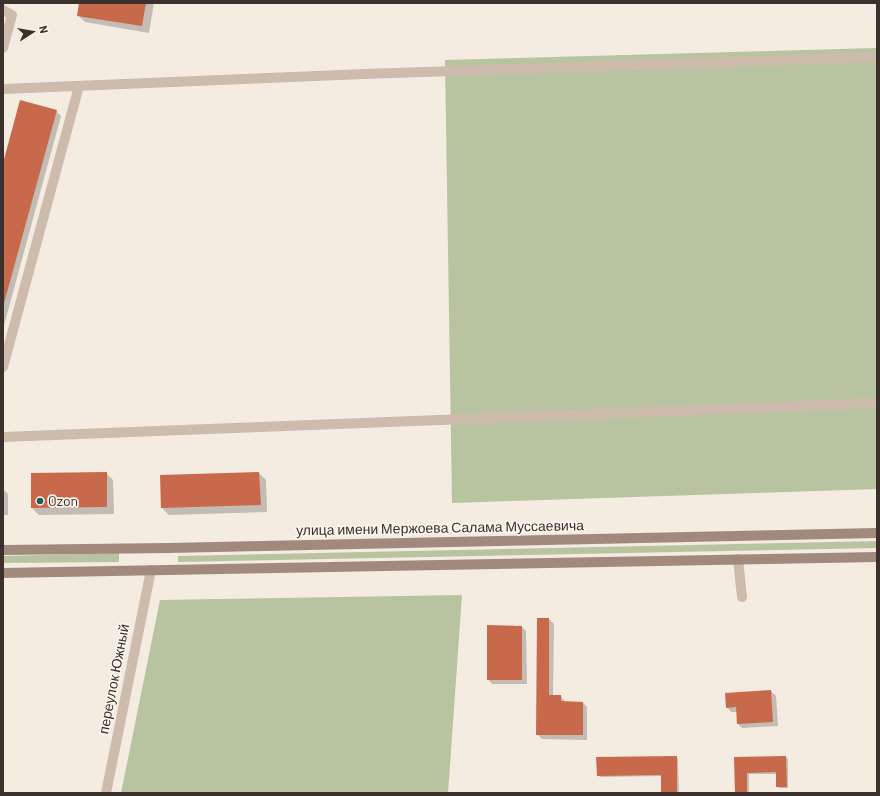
<!DOCTYPE html>
<html>
<head>
<meta charset="utf-8">
<style>
  body { margin:0 }
  #map { position:relative; width:880px; height:796px; overflow:hidden; background:#f4ebe1; font-family:Barlow,sans-serif }
  canvas { display:block }
  .frame { position:absolute; inset:0; border:4px solid #3b302b; pointer-events:none }
  .north { position:absolute; left:12px; top:12px; width:40px; height:40px; -webkit-text-stroke:3px #fbf5ee; paint-order:stroke; rotate:78deg; font-size:11px; font-weight:700; line-height:16px; text-align:center; color:#3b302b }
  .north::after { content:''; display:block; margin:auto; width:14px; height:18px; background:#3b302b; clip-path:polygon(50% 0,100% 100%,50% 72%,0 100%) }
</style>
</head>
<body>
<div id="map">
<canvas width="880" height="796"></canvas>
<div class="frame"></div>
<div class="north">N</div>
</div>
<script>
const ctx = document.querySelector('canvas').getContext('2d');
ctx.lineJoin = 'round';
function fillPath(path, color) {
  ctx.fillStyle = color;
  ctx.fill(path, 'evenodd');
}
function poly(rows) {
  const path = new Path2D();
  for (const r of rows) {
    path.moveTo(r[0], r[1]);
    for (let i = 2; i < r.length; i += 2) path.lineTo(r[i], r[i + 1]);
  }
  return path;
}
function stroke(path, color, width, dash) {
  ctx.strokeStyle = color;
  ctx.lineWidth = width;
  ctx.lineCap = dash ? 'butt' : 'round';
  ctx.setLineDash(dash || []);
  ctx.stroke(path);
}
function label(font, color, halo, rows, align = 'center') {
  ctx.font = font + ' Barlow,sans-serif';
  ctx.lineWidth = 3.5;
  ctx.setLineDash([]);
  ctx.textBaseline = 'middle';
  ctx.strokeStyle = halo;
  ctx.fillStyle = color;
  for (const [text, x, y, turn = 0] of rows) {
    ctx.save();
    ctx.translate(x, y);
    ctx.rotate((+turn || 0) * Math.PI / 180);
    ctx.textAlign = isNaN(turn) ? turn : align;
    if (halo) ctx.strokeText(text, 0, 0);
    ctx.fillText(text, 0, 0);
    ctx.restore();
  }
}
fillPath(poly([
  [877,48,877,489,452,503,445,60],
  [877,541,877,548,178,562,178,556],
  [119,553,119,562,3,563,3,556],
  [462,595,448,793,121,793,160,600]
]), '#b8c4a0');
fillPath(poly([
  [80,3,154,3,149,33,85,22,78,15],
  [56,111,61,116,3,329,3,167],
  [106,473,113,480,114,514,39,515,32,508,32,474],
  [259,473,266,480,267,512,169,515,162,508,161,476],
  [3,489,8,494,8,515,3,515],
  [549,619,554,624,553,696,561,696,565,702,583,703,587,707,587,740,542,739,537,734],
  [522,627,526,631,527,684,492,684,488,679],
  [771,691,776,696,778,726,742,728,738,724,737,712,731,712,727,707],
  [676,757,678,759,679,793,662,793,662,776,600,777,598,775],
  [786,757,788,759,788,788,779,788,777,786,777,774,749,774,749,793,736,793,735,758]
]), '#0003');
fillPath(poly([
  [79,3,146,3,142,26,77,16],
  [20,100,57,110,3,307,3,163],
  [107,472,107,507,31,508,31,473],
  [259,472,261,505,161,508,160,475],
  [537,618,549,618,549,695,561,695,561,701,583,702,583,735,536,735],
  [487,625,522,626,522,680,487,680],
  [771,690,773,722,737,724,736,707,726,708,725,693],
  [677,756,677,793,661,793,661,775,597,776,596,757],
  [786,756,787,787,776,787,776,772,747,773,747,793,735,793,734,757]
]), '#c8694b');
stroke(poly([
  [3,10,12,15,3,48],
  [3,89,364,74,877,57],
  [3,367,79,86],
  [3,437,877,403],
  [738,559,742,597]
]), '#cdbbac', 10);
stroke(poly([
  [106,793,151,570]
]), '#cdbbac', 10);
stroke(poly([
  [3,550,168,548,877,533],
  [3,573,877,557]
]), '#a18a7d', 10);
for (const [x, y, r, color] of [
  [40,501,4,"#1f5a5e"]
]) {
  const dot = new Path2D();
  dot.arc(x, y, r, 0, 2 * Math.PI);
  ctx.fillStyle = color;
  ctx.fill(dot);
  stroke(dot, '#fbf5ee', 1.5);
}
label('14px', '#3b302b', '#fbf5ee', [
  ["Ozon",48,501]
], 'left');
label('14px', '#3b302b', '#fbf5ee', [
  ["улица имени Мержоева Салама Муссаевича",440,528,-1],
  ["переулок Южный",114,679,-79]
]);
</script>
</body>
</html>
